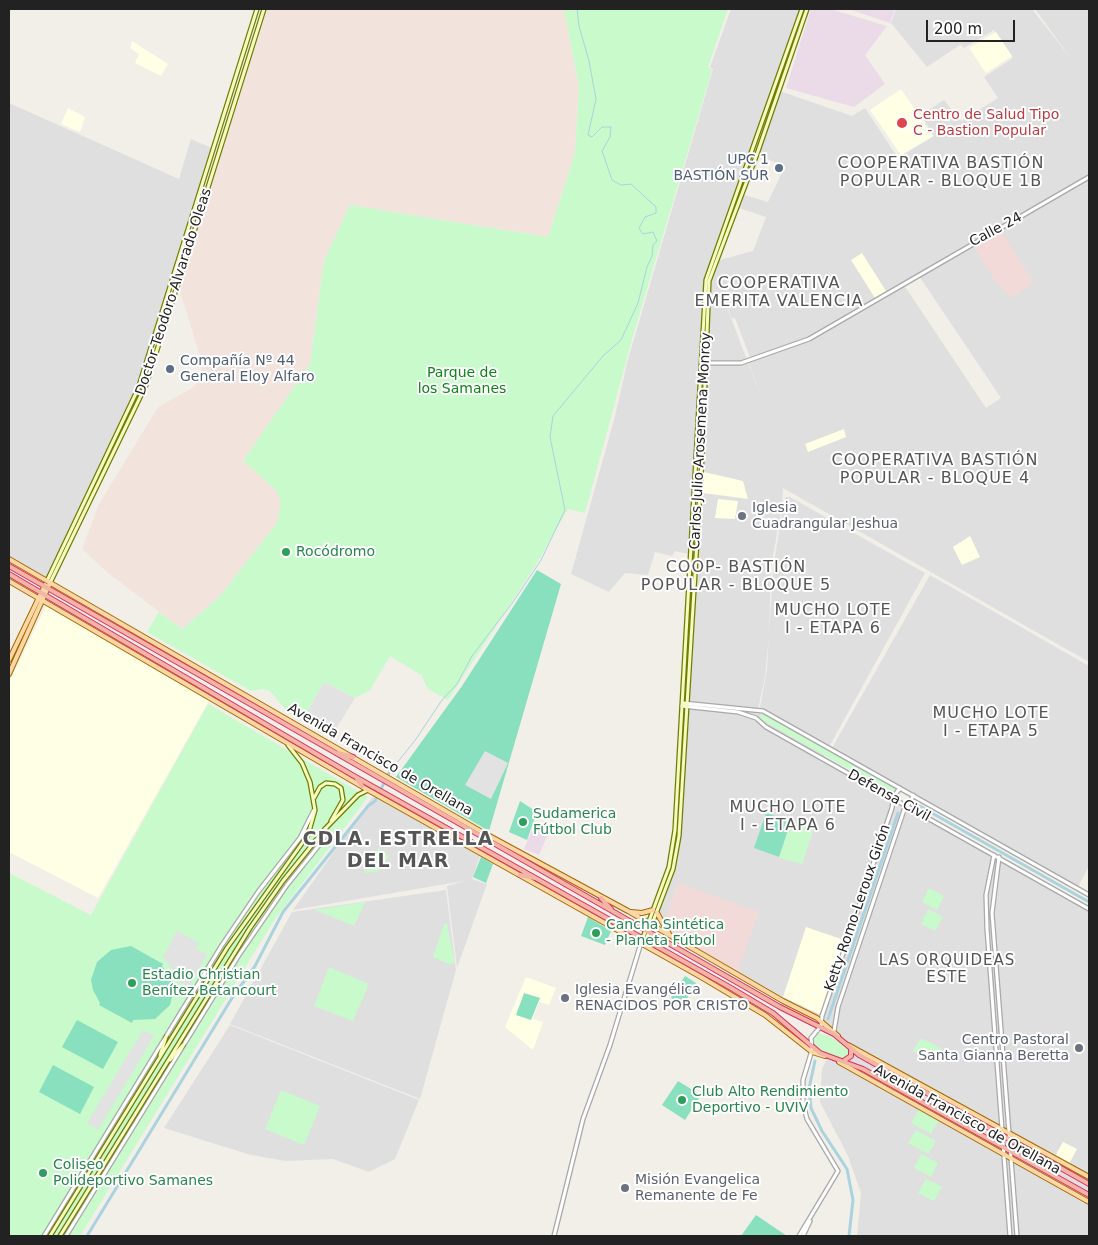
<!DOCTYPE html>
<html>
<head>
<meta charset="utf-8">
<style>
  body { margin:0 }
  #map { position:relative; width:1098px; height:1245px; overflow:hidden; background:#f2efe9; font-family:"DejaVu Sans",sans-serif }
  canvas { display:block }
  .frame { position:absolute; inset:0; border:10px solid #222; pointer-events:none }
  .scale { position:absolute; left:926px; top:20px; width:89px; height:22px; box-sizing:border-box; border:2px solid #222; border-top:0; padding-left:6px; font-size:15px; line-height:18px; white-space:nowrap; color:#222; -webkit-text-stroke:4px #fff; paint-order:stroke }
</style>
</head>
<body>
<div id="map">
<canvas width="1098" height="1245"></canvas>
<div class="frame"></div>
<div class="scale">200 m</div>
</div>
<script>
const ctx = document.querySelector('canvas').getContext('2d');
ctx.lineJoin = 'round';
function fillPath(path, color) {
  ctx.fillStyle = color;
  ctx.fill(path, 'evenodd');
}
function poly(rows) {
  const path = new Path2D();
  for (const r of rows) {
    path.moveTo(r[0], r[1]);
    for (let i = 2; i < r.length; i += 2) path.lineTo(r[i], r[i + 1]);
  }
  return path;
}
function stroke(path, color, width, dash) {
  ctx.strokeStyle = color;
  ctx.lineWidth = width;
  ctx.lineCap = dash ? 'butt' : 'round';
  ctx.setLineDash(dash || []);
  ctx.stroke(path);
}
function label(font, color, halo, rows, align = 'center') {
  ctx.font = font + ' "DejaVu Sans",sans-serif';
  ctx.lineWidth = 4;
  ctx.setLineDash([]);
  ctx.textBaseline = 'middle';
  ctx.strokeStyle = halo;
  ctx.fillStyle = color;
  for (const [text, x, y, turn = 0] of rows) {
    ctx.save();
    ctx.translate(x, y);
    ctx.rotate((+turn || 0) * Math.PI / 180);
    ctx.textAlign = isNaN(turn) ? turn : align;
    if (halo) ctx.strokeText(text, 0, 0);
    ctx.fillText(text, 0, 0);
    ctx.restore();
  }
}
fillPath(poly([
  [731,9,800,9,705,279,689,554,675,551,672,556,655,552,648,575,625,573,609,592,571,574,615,416,627,363,713,69,710,67],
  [896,9,1032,9,1072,60,1035,9,1089,9,1089,662,783,488,782,507,771,566,769,636,765,677,756,718,760,708,767,669,773,569,784,500,786,497,790,497,925,573,824,756,1089,907,1089,1236,857,1236,861,1193,848,1156,820,1102,822,1069,838,1037,815,1016,672,938,658,914,673,869,684,736,709,281,716,261,753,251,766,217,736,207,741,194,768,202,785,166,755,154,777,90,852,116,865,108,898,158,934,136,921,115,944,100,961,121,998,98,984,77,1013,58,994,30,964,48,959,43,960,45,927,67,891,23],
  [919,276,1001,398,986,408,904,285],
  [723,297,732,319,735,318,750,357,786,346,748,361,763,402],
  [9,103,179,179,191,139,214,149,157,336,138,389,47,580,9,559],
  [930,575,1089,666,1089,866,1078,887,832,748],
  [373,796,480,856,472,879,487,884,457,968,447,886,464,881,293,910],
  [446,890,456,970,420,1099,230,1024,292,912],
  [230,1025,419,1100,395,1159,369,1172,333,1159,286,1161,251,1155,164,1128]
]), '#e0dfdf');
fillPath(poly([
  [999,233,1003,234,1034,283,1011,298,995,281,974,247],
  [678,883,759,912,737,974,679,938,664,920]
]), '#f2dad9');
fillPath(poly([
  [811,9,830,9,887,26,865,55,885,84,854,107,786,88],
  [848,9,895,9,890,23],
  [533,827,549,832,539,855,524,849]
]), '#ebdbe8');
fillPath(poly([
  [996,32,1012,56,986,73,969,48],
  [132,41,168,64,161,76,135,63,139,54,130,48],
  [901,89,933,136,901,155,870,110],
  [68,108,85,117,80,132,61,124],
  [862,253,886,291,875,298,851,260],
  [844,429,846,437,808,452,805,444],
  [704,472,743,481,748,499,703,493],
  [718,499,738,501,735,519,715,518],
  [970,536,980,557,962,565,953,547],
  [46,606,209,701,98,898,9,852,9,682],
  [806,927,844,940,823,1009,819,1014,783,997],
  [526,977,556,988,549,1005,539,1002,533,1019,543,1022,533,1050,505,1027],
  [1063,1142,1077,1149,1069,1164,1055,1156]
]), '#ffffe5');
fillPath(poly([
  [267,9,564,9,579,87,575,153,548,237,350,205,324,261,310,364,243,461,276,490,281,501,277,523,219,597,182,629,108,573,82,549,99,504,158,407,194,387,203,366,179,288]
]), '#f3e3dd');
fillPath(poly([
  [564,9,728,9,708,67,712,70,633,336,585,513,568,509,537,563,448,700,428,689,421,675,390,656,370,690,355,698,324,682,304,718,286,710,270,691,262,689,251,691,147,632,159,612,182,629,219,597,277,523,281,501,276,490,243,461,310,364,324,261,350,205,548,237,575,153,579,87],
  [208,704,368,797,275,919,80,1236,9,1236,9,873,91,915],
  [761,713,895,786,895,791,891,793,760,719],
  [791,821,814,828,802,864,779,858],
  [378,848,389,856,379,871,364,873],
  [929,888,944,896,937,910,922,902],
  [365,902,354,926,315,910],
  [928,909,943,917,935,931,921,924],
  [444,924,447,924,455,963,449,964,433,957],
  [329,967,369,984,353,1021,314,1006],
  [818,1033,830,1036,848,1049,848,1056,842,1059,818,1050,813,1041],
  [921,1038,941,1048,933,1062,913,1051],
  [281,1090,320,1106,304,1145,265,1129],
  [919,1109,939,1120,931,1134,911,1123],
  [916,1130,936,1141,928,1154,908,1143],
  [921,1154,938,1163,931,1177,914,1168],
  [926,1179,942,1187,934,1201,918,1193]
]), '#c8facc');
fillPath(poly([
  [537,570,561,584,489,831,396,777,462,686],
  [520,801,537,812,527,840,509,832],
  [766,813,791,821,779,857,754,848],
  [481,857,493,864,486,883,473,877],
  [588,917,611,931,605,945,581,936],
  [131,946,163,964,162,966,172,980,173,993,170,1005,155,1019,133,1020,132,1023,99,1005,100,1003,93,990,91,980,97,962,111,950],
  [685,976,696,983,683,1005,671,998],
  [524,993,540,998,531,1020,516,1015],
  [77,1020,118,1042,103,1069,62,1047],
  [53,1065,94,1087,80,1114,39,1092],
  [678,1081,701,1095,685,1120,662,1105],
  [756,1215,787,1236,741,1236]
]), '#88e0be');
fillPath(poly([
  [324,682,355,698,334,732,331,731,330,733,304,718],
  [485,751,508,763,491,799,465,785],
  [177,931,199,943,196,949,207,954,189,987,177,981,176,974,163,957],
  [143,1030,154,1036,98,1130,87,1123]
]), '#e2e2e2');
stroke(poly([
  [389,773,416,739,442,700,457,684,472,656,513,602,541,560,565,510,550,437,553,416,603,356,621,340,638,303,647,267,652,256,653,245,657,241,653,232,643,234,639,228,645,217,656,213,656,207,631,184,621,185,612,180,602,151,610,137,611,127,602,127,592,137,588,135,596,99,589,61,579,26,577,9]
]), '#aad3df', 1);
stroke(poly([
  [916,804,1089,902],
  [828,1019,898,813],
  [815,1061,809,1088,811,1108,822,1131,847,1169,853,1200,849,1236],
  [87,1236,232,998,255,966,283,912,368,806,375,801,389,773]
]), '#aad3df', 3);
const tertiary = poly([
  [706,363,741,363,809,339,1089,177],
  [683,703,763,711,1089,895],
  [682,706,738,712,756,718,766,727,1089,909],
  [994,855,986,895,987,929,1010,1236],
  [999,857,992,913,1017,1236],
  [834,1031,838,1007,904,810,911,801,913,795],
  [44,1236,222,945,258,892,300,838,314,810],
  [66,1236,239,955,287,885,324,839,325,829],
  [554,1236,583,1119,610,1045,641,943],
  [799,1236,838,1171,807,1119,803,1104,803,1080,812,1050,811,1038,821,1026,822,1016,892,808,894,796,900,788],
  [803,1236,810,1221]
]);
const secondary = poly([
  [47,581,138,389,257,9],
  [50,583,146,385,264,9],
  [314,798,320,787,326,783,335,784,341,788,343,800,331,821],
  [641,943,669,867,675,830,706,280,802,9],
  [644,945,673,869,679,836,702,459,709,281,757,154,807,9],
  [160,1055,166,1037],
  [170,1060,183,1045],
  [50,1236,227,948,308,835,315,810,310,782,302,763,288,745],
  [60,1236,250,928,283,881,325,829,358,795,368,790]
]);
const primary = poly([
  [9,559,482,832,628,911,783,1001,817,1018,838,1036],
  [9,581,368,790,701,977,765,1015,812,1052,825,1056],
  [9,660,45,585],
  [9,674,50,583],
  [631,912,642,913,653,910],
  [657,913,669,934],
  [848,1045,1089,1177],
  [839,1062,1089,1202]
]);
const trunk = poly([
  [9,566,780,1007,834,1034,859,1055,1089,1184],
  [9,574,354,776,731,988,773,1013,820,1053,863,1069,1089,1195],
  [338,753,353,757],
  [357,779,362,786],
  [520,875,535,878],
  [601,898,611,909],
  [845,1060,851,1056,851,1049]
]);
stroke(tertiary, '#a9a9a9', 5.5);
stroke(secondary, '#707d05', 5.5);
stroke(primary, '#a06b00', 6);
stroke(trunk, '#dc2a67', 6);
stroke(tertiary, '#fff', 3);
stroke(secondary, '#f7fabf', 3);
stroke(primary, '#fcd6a4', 4);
stroke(trunk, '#f2b4a3', 4);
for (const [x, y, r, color] of [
  [902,123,6,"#e0444e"],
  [779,168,5,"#5c6f8a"],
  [170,369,5,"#5c6f8a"],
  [742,516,5,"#6b7280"],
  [286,552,5,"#2e9e5b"],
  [523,822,5,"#2e9e5b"],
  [596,933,5,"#2e9e5b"],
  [132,983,5,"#2e9e5b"],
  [565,998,5,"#6b7280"],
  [1079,1048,5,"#6b7280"],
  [682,1100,5,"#2e9e5b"],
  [43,1173,5,"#2e9e5b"],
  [625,1188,5,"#6b7280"]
]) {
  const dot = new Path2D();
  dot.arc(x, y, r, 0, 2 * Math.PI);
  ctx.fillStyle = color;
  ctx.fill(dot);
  stroke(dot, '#fff', 2);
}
label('14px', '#be3a42', '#fff', [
  ["Centro de Salud Tipo",913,115],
  ["C - Bastion Popular",913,131]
], 'left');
label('14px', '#4e5e75', '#fff', [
  ["UPC 1",769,160],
  ["BASTIÓN SUR",769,176],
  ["Compañía Nº 44",180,361,"left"],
  ["General Eloy Alfaro",180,377,"left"]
], 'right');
label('14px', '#222', '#fff', [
  ["Calle 24",996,230,-28],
  ["Doctor Teodoro Alvarado Oleas",174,292,-72],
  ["Carlos Julio Arosemena Monroy",701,441,-87],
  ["Avenida Francisco de Orellana",380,760,30],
  ["Defensa Civil",889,796,29],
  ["Ketty Romo-Leroux Girón",858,908,-71],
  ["Avenida Francisco de Orellana",967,1120,29]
]);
label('14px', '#0c8416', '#fff', [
  ["Parque de",462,373],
  ["los Samanes",462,389]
]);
label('14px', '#5b616d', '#fff', [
  ["Iglesia",752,508],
  ["Cuadrangular Jeshua",752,524],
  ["Iglesia Evangélica",575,990],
  ["RENACIDOS POR CRISTO",575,1006],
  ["Centro Pastoral",1069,1040,"right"],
  ["Santa Gianna Beretta",1069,1056,"right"],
  ["Misión Evangelica",635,1180],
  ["Remanente de Fe",635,1196]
], 'left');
label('14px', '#27864d', '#fff', [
  ["Rocódromo",296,552],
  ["Sudamerica",533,814],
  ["Fútbol Club",533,830],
  ["Cancha Sintética",606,925],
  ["- Planeta Fútbol",606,941],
  ["Estadio Christian",142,975],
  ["Benítez Betancourt",142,991],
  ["Club Alto Rendimiento",692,1092],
  ["Deportivo - UVIV",692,1108],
  ["Coliseo",53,1165],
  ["Polideportivo Samanes",53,1181]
], 'left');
ctx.letterSpacing = '1px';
label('15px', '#555', '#fff', [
  ["LAS ORQUIDEAS",947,961],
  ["ESTE",947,978]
]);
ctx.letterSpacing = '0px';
ctx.letterSpacing = '1px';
label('16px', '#555', '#fff', [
  ["COOPERATIVA BASTIÓN",941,164],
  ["POPULAR - BLOQUE 1B",941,182],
  ["COOPERATIVA",779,284],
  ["EMERITA VALENCIA",779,302],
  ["COOPERATIVA BASTIÓN",935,461],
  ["POPULAR - BLOQUE 4",935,479],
  ["COOP- BASTIÓN",736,568],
  ["POPULAR - BLOQUE 5",736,586],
  ["MUCHO LOTE",833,611],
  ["I - ETAPA 6",833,629],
  ["MUCHO LOTE",991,714],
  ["I - ETAPA 5",991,732],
  ["MUCHO LOTE",788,808],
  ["I - ETAPA 6",788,826]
]);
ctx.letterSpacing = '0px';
ctx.letterSpacing = '1px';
label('bold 19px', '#555', '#fff', [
  ["CDLA. ESTRELLA",398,840],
  ["DEL MAR",398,862]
]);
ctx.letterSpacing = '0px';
</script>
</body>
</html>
